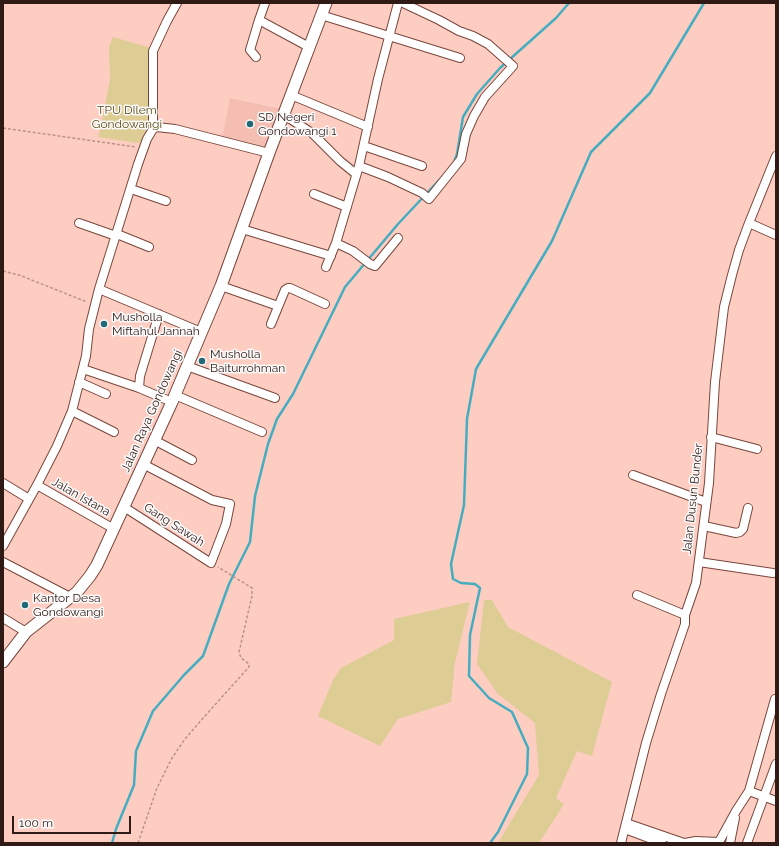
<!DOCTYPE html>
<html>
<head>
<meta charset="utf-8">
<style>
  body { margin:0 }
  #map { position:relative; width:779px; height:846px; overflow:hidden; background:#fecdc2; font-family:Raleway,sans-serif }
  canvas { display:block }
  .frame { position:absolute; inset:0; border:4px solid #301a15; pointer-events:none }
  .scale { position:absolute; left:12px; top:816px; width:119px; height:18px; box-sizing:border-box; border:2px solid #301a15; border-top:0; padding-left:5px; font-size:12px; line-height:14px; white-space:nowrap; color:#301a15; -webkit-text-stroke:3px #fbfbfb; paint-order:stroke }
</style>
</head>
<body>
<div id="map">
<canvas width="779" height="846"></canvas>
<div class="frame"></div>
<div class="scale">100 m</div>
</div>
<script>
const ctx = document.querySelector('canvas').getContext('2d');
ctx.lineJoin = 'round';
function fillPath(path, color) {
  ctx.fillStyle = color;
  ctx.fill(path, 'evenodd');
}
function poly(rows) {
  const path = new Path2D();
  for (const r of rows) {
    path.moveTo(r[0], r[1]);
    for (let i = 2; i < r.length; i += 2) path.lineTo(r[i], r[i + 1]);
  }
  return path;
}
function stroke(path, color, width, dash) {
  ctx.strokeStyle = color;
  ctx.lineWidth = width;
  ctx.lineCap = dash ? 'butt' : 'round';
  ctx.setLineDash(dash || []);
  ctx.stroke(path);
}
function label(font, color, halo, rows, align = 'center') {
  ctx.font = font + ' Raleway,sans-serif';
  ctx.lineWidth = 3;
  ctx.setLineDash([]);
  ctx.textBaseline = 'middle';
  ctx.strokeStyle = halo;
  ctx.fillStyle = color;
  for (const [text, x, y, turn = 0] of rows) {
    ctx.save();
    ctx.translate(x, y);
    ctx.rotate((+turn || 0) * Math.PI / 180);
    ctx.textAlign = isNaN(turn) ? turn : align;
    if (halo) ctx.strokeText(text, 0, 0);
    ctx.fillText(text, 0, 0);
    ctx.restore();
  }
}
fillPath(poly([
  [230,98,281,109,265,149,222,140]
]), '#f4beb2');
fillPath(poly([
  [113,37,151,48,150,132,144,141,137,143,98,137,102,121,110,79,109,47],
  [484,600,492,600,508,627,612,682,592,756,577,751,556,798,564,804,539,843,498,843,539,775,535,723,498,694,477,664],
  [470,602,455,662,451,702,398,719,380,746,318,716,333,680,341,668,394,640,394,619]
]), '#ddcc94');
stroke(poly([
  [453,165,457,154,463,117,477,94,500,68,556,18,569,3],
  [112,843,116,829,134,785,136,751,153,711,184,675,203,656,229,584,250,542,255,496,268,444,277,419,293,394,345,287,398,224,443,176],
  [490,843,498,832,527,774,528,748,512,712,489,698,469,676,470,635,480,588,475,584,461,583,453,579,451,564,464,505,467,419,476,369,552,241,591,152,650,93,704,3]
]), '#46adc1', 2.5);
const street = poly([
  [265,3,259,20,309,47],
  [321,15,460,58],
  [256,57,250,50,259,20],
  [291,95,368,127],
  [284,115,312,133,340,161,356,174],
  [153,129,153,51,167,21,177,3],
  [364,146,422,166],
  [359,166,388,177,422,193,429,199,461,159,466,134,474,116,485,97,513,66,488,44,473,36,459,31,439,20,403,3],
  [131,189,166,201],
  [314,194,347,207],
  [79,223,116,236],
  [749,223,776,235],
  [242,229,331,256],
  [117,234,149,247],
  [336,243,353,251,370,264,375,266,398,238],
  [326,267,336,243,359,166,378,79,398,3],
  [221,286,278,306],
  [99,289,201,332],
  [159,314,140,376,139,388,172,402],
  [271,324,285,290,288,288,290,288,325,304],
  [187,366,275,398],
  [83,369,139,388],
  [79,382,106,394],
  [175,395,262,432],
  [72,411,114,432],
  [711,437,757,449],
  [154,440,192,460],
  [633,475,706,502],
  [3,483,29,499],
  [37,485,114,529],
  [124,507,211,563,226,524,230,504,212,500,143,464],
  [704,526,736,533,740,532,743,529,748,508],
  [3,546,37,485,57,446,72,411,86,356,89,329,99,289,138,164,147,139,153,129,156,127,175,129,269,153],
  [3,562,70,597],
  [699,562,773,573],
  [637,595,685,615],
  [3,618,26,632],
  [749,791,776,801],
  [626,823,684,843],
  [625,829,662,843],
  [621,843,646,743,661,694,685,624,685,615,696,583,709,483,715,382,724,307,732,275,739,250,749,223,776,156],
  [685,843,696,841,719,842,736,811,749,791,775,699,776,700],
  [730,843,735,818],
  [747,843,776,764]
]);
const secondary = poly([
  [3,662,26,632,77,592,90,576,97,565,172,402,221,286,269,153,326,3]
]);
stroke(street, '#79463c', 10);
stroke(secondary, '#79463c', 13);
stroke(poly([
  [3,128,136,147],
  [3,271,19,275,87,302],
  [138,843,157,788,172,758,185,739,204,717,249,667,249,664,241,658,239,652,252,596,252,588,218,567]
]), '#bb9289', 1.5, [3, 2]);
stroke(street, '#fff', 8);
stroke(secondary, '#fff', 11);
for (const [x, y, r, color] of [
  [250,124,4,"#226a77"],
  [104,324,4,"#226a77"],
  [202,361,4,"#226a77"],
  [25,605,4,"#226a77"]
]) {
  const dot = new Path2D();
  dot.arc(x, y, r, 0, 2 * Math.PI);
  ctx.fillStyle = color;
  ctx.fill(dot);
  stroke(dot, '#fbfbfb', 1.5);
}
label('12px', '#5d4d13', '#fbfbfb', [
  ["TPU DIlem",127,110],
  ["Gondowangi",127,124]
]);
label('12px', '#301a15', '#fbfbfb', [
  ["SD Negeri",258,117],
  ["Gondowangi 1",258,131],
  ["Musholla",112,317],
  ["Miftahul Jannah",112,331],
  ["Musholla",210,354],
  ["Baiturrohman",210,368],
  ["Kantor Desa",33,598],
  ["Gondowangi",33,612]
], 'left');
label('12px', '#301a15', '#fbfbfb', [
  ["Jalan Raya Gondowangi",152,411,-66],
  ["Jalan Istana",81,497,30],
  ["Jalan Dusun Bunder",693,499,-84],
  ["Gang Sawah",174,525,33]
]);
</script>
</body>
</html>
